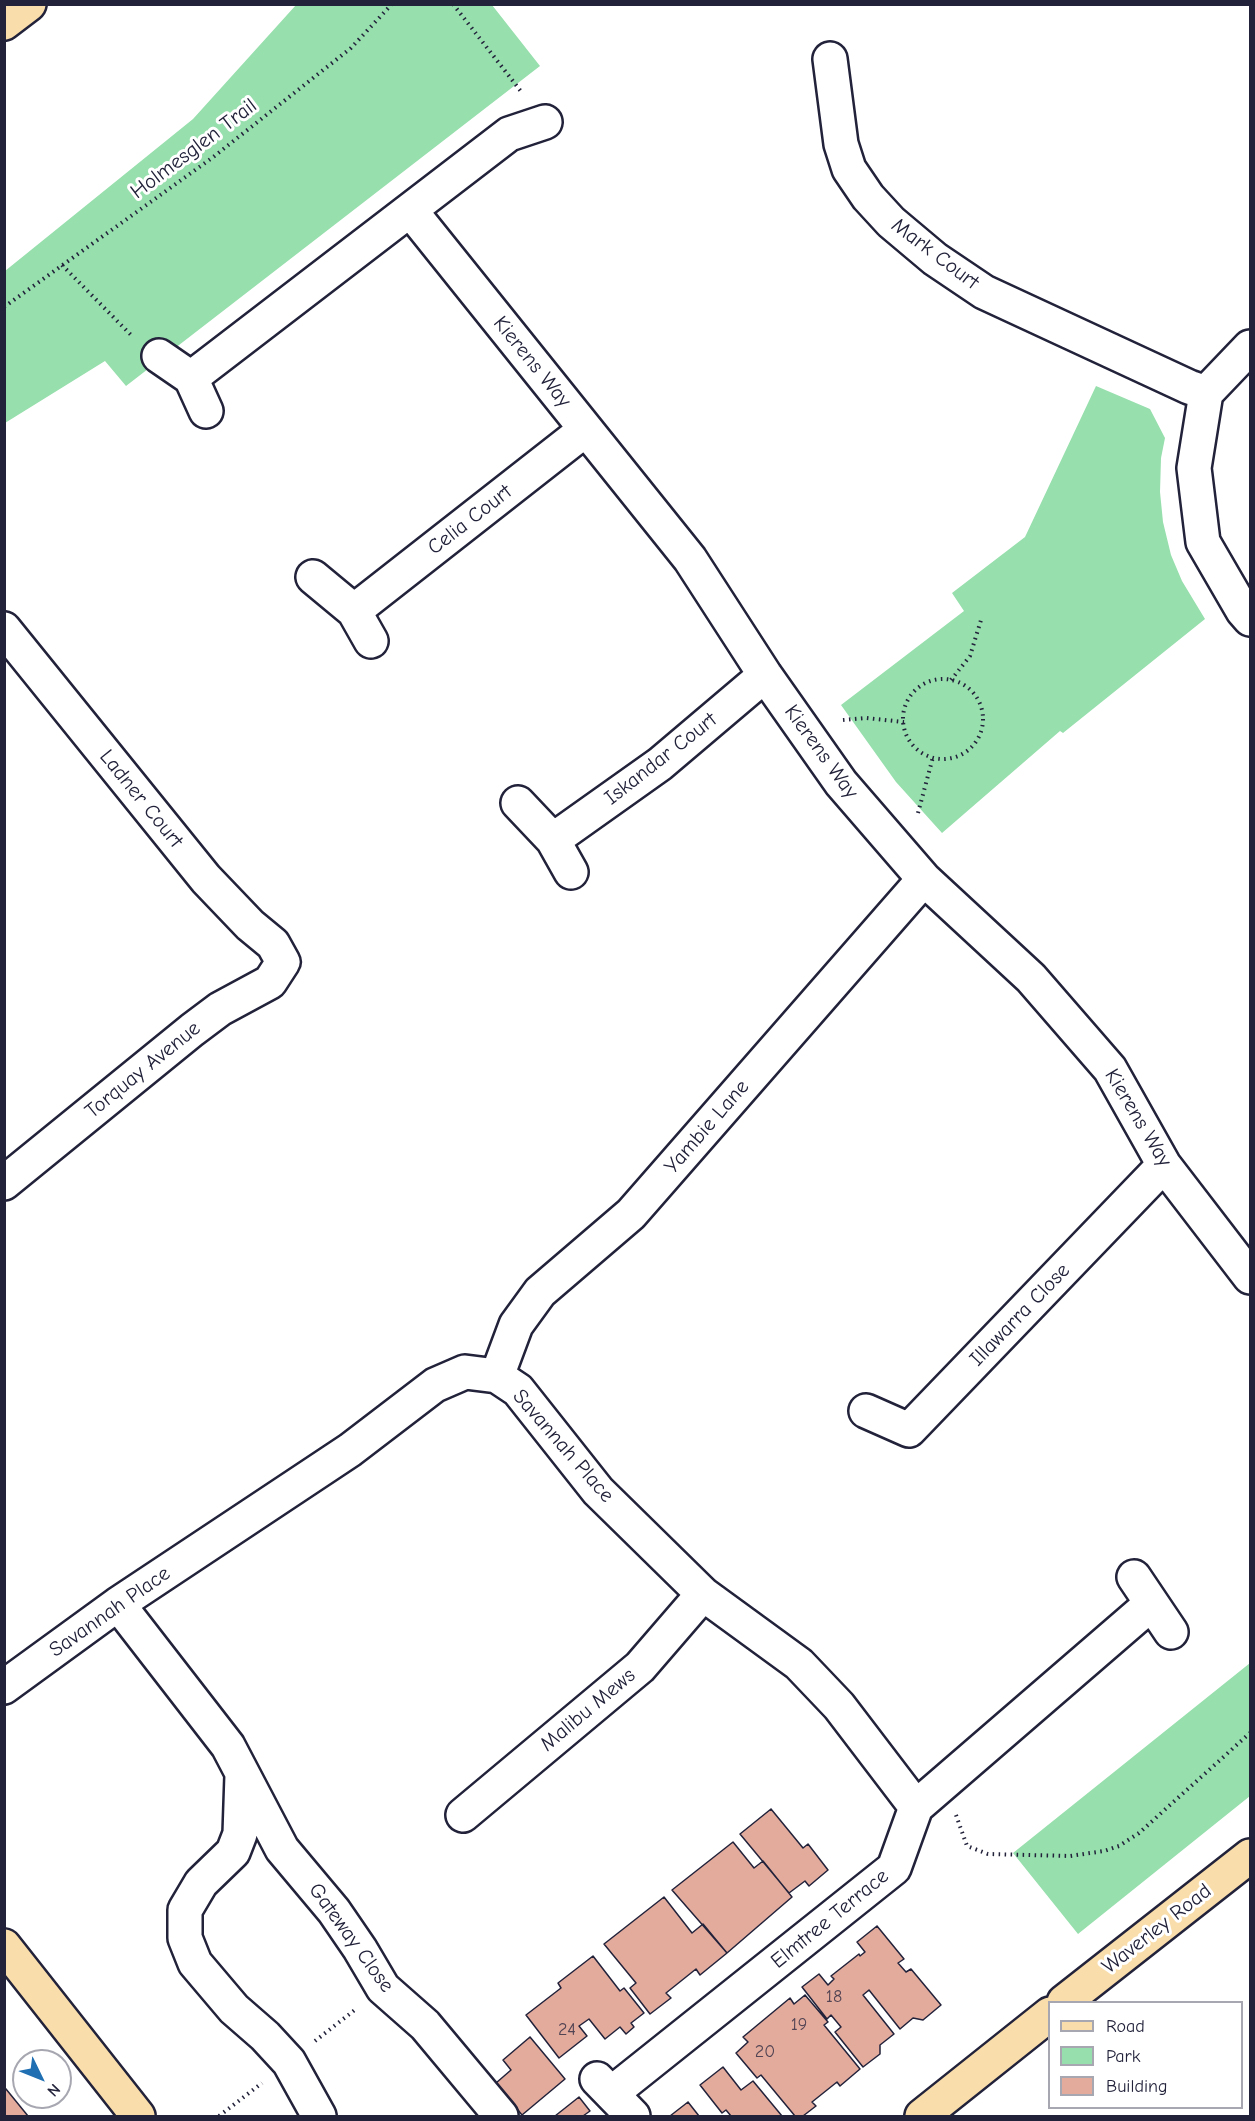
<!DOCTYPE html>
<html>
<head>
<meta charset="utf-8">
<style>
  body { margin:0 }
  #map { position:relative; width:1255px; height:2121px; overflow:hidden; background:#fff; font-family:"Comic Neue",sans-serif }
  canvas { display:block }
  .frame { position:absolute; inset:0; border:6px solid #22223b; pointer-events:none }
  .legend { position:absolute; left:1048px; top:2001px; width:195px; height:108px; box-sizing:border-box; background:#fff; border:2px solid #a7a7b1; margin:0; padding:8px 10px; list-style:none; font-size:18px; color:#22223b }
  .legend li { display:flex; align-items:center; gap:12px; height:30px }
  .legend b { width:30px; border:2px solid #a7a7b1 }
  .north { position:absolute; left:12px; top:2049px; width:60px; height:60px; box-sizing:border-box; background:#fff; border:2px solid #a7a7b1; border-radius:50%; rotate:133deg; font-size:16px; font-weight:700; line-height:24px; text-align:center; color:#22223b }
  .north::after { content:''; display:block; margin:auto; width:21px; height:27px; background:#1f6fb2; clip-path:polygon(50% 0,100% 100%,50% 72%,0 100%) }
</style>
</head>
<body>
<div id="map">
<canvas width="1255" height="2121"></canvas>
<div class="frame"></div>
<ul class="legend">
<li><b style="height:8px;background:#f9deab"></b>Road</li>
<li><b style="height:16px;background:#97dfad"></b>Park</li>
<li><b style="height:16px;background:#e3ab9c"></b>Building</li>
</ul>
<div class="north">N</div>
</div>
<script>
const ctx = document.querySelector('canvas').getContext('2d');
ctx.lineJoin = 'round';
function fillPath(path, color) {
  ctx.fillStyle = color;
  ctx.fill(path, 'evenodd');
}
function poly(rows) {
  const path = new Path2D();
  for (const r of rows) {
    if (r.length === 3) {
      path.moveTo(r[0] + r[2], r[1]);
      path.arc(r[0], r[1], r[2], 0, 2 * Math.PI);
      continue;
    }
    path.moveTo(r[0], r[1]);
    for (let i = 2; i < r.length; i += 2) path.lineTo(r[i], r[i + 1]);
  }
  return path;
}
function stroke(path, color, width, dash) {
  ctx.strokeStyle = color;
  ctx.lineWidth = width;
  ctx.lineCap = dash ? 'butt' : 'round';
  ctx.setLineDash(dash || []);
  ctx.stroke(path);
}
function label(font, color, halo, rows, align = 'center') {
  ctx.font = font + ' "Comic Neue",sans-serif';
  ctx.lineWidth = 6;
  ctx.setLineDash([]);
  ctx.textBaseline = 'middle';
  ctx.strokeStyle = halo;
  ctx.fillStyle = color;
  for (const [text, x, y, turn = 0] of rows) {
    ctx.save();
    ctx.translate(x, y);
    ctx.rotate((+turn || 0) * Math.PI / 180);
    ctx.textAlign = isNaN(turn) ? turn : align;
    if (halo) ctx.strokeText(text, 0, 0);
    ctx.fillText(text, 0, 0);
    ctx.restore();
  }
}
fillPath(poly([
  [296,5,492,5,540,66,126,386,105,361,5,423,5,271,193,119],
  [1096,386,1150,409,1165,438,1161,458,1160,492,1163,522,1171,555,1182,581,1205,619,1063,733,1060,731,942,833,896,782,841,705,964,611,952,593,1025,537],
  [1250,1663,1250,1796,1078,1934,1013,1853]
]), '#97dfad');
const building = poly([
  [771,1809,803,1848,808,1844,828,1870,809,1886,805,1881,789,1893,740,1834,771,1809],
  [733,1842,754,1868,763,1861,792,1897,727,1953,672,1890,733,1842],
  [664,1897,692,1933,703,1924,727,1953,700,1975,696,1969,666,1993,671,1998,650,2014,630,1988,636,1983,604,1944,664,1897],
  [877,1926,904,1959,898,1963,906,1972,911,1969,941,2005,923,2020,913,2018,900,2029,869,1990,863,1995,894,2034,880,2045,880,2054,863,2067,835,2032,841,2027,831,2015,827,2019,802,1987,819,1974,828,1985,834,1979,831,1976,859,1954,860,1956,865,1952,857,1942,877,1926],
  [593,1956,620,1991,624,1988,644,2013,631,2023,634,2027,626,2034,620,2027,605,2039,589,2019,579,2026,587,2036,559,2058,526,2015,561,1988,558,1983,593,1956],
  [805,1995,828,2022,824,2025,860,2069,840,2086,837,2082,812,2102,816,2106,803,2116,795,2116,761,2075,757,2078,736,2053,748,2042,743,2037,790,1998,794,2004,805,1995],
  [530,2037,565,2079,522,2115,496,2083,511,2070,503,2060,530,2037],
  [723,2067,741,2090,753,2081,782,2116,731,2116,726,2110,722,2113,700,2085,723,2067],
  [6,2089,28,2116,4,2116,4,2091,6,2089],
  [579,2097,590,2111,583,2116,555,2116,579,2097],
  [688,2102,699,2116,670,2116,688,2102]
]);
fillPath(building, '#e3ab9c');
stroke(building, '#22223b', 1.5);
const street = poly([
  [830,59,841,144,849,169,868,197,891,222,935,259,984,292,1189,387,1206,393],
  [410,210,690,559,765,675,841,783,924,879,1031,978,1110,1069,1164,1165,1250,1277],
  [1250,347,1206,393,1194,468,1203,542,1243,611,1250,619],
  [159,356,191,378,206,411],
  [191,378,509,134,545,122],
  [313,577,354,611,371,641],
  [354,611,585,430],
  [4,629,206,879,250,925,273,944,283,962,270,982,220,1009,192,1030,4,1183],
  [518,803,553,840,571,872],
  [553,840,660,764,765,675],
  [497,1376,516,1325,540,1292,631,1214,924,879],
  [866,1411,909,1430,1164,1165],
  [1134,1577,1171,1632],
  [118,1604,228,1746,282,1849,334,1911,360,1949,383,1988,425,2025,501,2116],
  [4,1687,118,1604,350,1450,435,1385,465,1372,497,1376,518,1390,598,1491,703,1594,799,1664,839,1706,916,1807],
  [242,1775,240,1834,233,1852,201,1883,185,1910,185,1938,195,1963,234,2009,265,2036,289,2062,319,2116],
  [463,1815,640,1667,703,1594],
  [597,2079,633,2116],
  [612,2093,894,1868,916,1807,1151,1604]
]);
const primary = poly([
  [4,1946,138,2116],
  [1064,2002,1250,1856],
  [922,2116,1050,2014]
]);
const highway = poly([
  [4,23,29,4]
]);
stroke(street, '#22223b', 38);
stroke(primary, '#22223b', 38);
stroke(highway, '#22223b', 38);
stroke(poly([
  [453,4,523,94],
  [62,265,133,337],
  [4,307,212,158,351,48,392,4],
  [943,719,40],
  [951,680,970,656,981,620],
  [843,720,866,718,904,722],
  [918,813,933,757],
  [956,1815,967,1846,988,1854,1070,1856,1104,1851,1119,1846,1139,1833,1250,1733],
  [315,2041,356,2009],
  [219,2116,262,2083]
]), '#22223b', 4, [1.5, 4.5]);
stroke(street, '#fff', 33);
stroke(primary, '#f9deab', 33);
stroke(highway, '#f9deab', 33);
label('18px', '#524453', null, [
  ["18",834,1997],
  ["19",799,2025],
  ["24",567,2030],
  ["20",765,2052]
]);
label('21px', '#22223b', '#fff', [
  ["Holmesglen Trail",194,149,-37],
  ["Mark Court",935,254,37],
  ["Kierens Way",532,362,51],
  ["Celia Court",470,520,-38],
  ["Kierens Way",821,752,54],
  ["Iskandar Court",661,759,-38],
  ["Ladner Court",141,799,51],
  ["Torquay Avenue",143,1070,-39],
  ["Kierens Way",1138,1118,59],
  ["Yambie Lane",707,1127,-49],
  ["Illawarra Close",1020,1315,-46],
  ["Savannah Place",563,1446,49],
  ["Savannah Place",110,1612,-35],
  ["Malibu Mews",588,1710,-40],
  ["Elmtree Terrace",830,1919,-39],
  ["Waverley Road",1157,1929,-38],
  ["Gateway Close",351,1938,54]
]);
</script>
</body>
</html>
